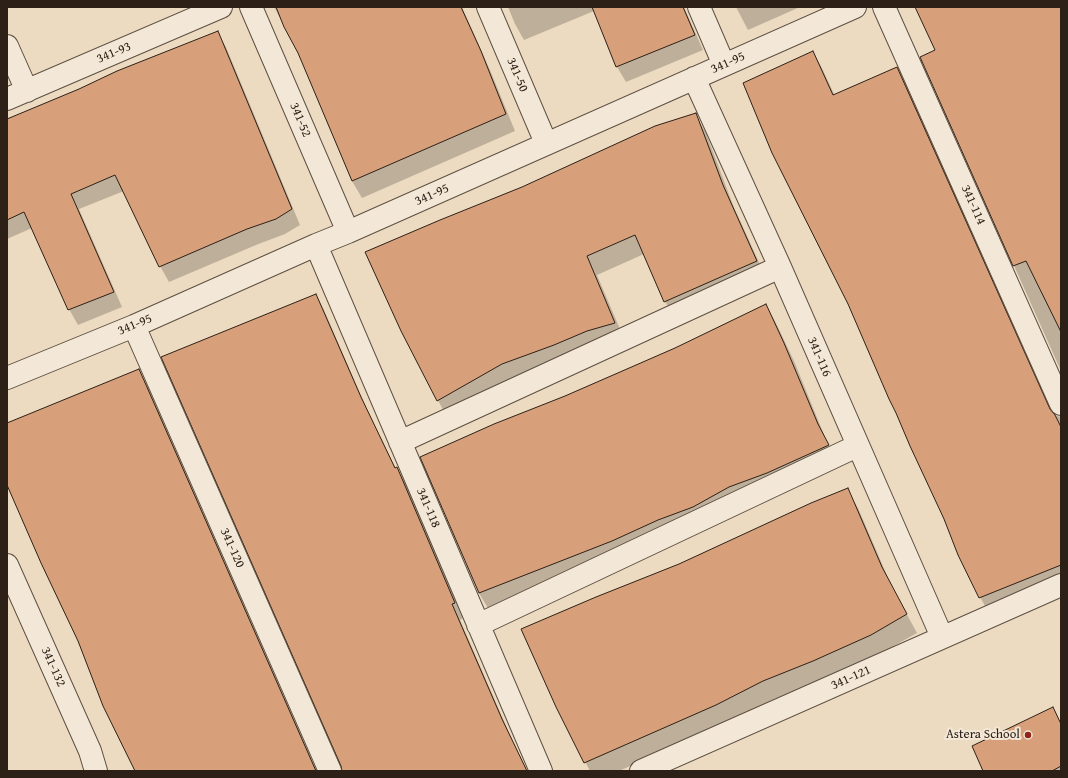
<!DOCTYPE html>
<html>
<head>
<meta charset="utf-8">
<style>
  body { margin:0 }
  #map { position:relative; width:1068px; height:778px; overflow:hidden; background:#eddbc1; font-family:"Gentium Book Plus",serif }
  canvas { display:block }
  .frame { position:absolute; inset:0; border:8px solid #2c2017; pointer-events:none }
</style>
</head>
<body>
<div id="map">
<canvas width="1068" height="778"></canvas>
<div class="frame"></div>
</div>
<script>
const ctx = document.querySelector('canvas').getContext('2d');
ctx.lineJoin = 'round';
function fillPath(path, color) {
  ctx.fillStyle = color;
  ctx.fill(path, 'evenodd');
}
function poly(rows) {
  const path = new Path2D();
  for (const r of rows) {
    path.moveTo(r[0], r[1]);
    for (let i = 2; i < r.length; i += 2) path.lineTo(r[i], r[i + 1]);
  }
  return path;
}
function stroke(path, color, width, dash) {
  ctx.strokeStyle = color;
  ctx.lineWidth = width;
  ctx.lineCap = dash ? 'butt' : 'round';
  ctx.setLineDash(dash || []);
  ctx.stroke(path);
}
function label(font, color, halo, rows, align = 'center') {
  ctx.font = font + ' "Gentium Book Plus",serif';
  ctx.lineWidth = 4;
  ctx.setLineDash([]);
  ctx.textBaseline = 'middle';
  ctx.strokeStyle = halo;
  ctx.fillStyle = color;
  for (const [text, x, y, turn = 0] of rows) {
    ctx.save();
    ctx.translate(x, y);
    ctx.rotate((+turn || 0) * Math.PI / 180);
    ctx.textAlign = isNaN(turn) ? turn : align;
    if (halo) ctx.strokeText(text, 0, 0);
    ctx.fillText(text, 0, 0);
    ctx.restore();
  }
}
fillPath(poly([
  [274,7,462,7,490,70,515,131,362,198,352,181,299,52],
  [508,7,684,7,703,50,626,82,617,67,594,11,524,40,515,24],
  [736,7,800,7,748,30],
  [922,7,1061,7,1061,371,921,57,936,50],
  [217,32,226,47,300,225,285,234,256,245,169,282,160,266,124,191,79,209,122,307,78,325,69,309,32,228,7,239,7,120],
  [813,52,822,68,835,96,897,68,906,84,1053,415,1061,417,1061,584,989,613,980,597],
  [695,114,706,133,733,205,767,280,675,320,665,301,644,254,597,275,625,341,448,419,401,331,523,188],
  [316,295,324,310,369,414,396,469,397,469,406,484,463,618,460,620,510,735,527,771,344,771],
  [766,306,776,323,794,361,827,442,838,463,489,610,479,593,565,397,675,348],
  [139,370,147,385,317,771,136,771,79,641,7,482,7,424],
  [847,490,858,508,892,587,917,633,881,653,824,679,774,699,727,723,619,771,590,771,557,707,679,565],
  [1052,708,1061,723,1061,771,984,771]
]), '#0003');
const building = poly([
  [276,7,461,7,481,51,506,114,352,181,298,53,284,27,276,7],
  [592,7,683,7,695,35,616,67,592,7],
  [915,7,1061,7,1061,332,1026,261,1013,266,920,57,935,50,915,7],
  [218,31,292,209,276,219,247,229,159,267,115,175,71,194,114,292,68,310,24,212,7,220,7,119,79,89,117,71,218,31],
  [813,51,833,95,897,67,1050,409,1055,415,1061,427,1061,565,979,598,958,555,944,519,910,446,896,413,889,399,848,304,772,153,743,83,813,51],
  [696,113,723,185,757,261,664,302,635,235,587,256,615,323,587,331,554,345,502,364,437,401,401,331,365,252,440,220,522,187,655,126,696,113],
  [316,294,361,397,395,468,397,467,455,603,452,604,502,719,527,771,342,771,341,766,161,357,316,294],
  [766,304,784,343,818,424,829,445,767,473,729,487,693,507,658,520,612,541,479,593,420,457,494,424,565,396,675,348,766,304],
  [139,369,316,771,135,771,103,706,78,641,41,563,7,485,7,423,139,369],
  [848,488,882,567,907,614,871,635,813,661,763,681,716,705,584,763,556,707,521,629,596,597,679,564,811,503,848,488],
  [1053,707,1061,724,1061,766,1052,771,983,771,972,746,1053,707]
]);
fillPath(building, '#d79f7a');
stroke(building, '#2c2017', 1);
const minor = poly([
  [251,7,348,232],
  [488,7,546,143],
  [699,7,724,65],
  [884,7,1061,404],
  [7,46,27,91],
  [694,78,780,267,942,637],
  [7,99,221,7],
  [316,245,541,771],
  [134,326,330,771],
  [7,378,134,326,316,245,348,232,855,7],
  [400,442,780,267],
  [7,565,90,751,96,771],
  [478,625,857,446],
  [641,771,1061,585]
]);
stroke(minor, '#5c4f42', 24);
stroke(minor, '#f3e8d7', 22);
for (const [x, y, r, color] of [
  [1028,735,4,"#8f2418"]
]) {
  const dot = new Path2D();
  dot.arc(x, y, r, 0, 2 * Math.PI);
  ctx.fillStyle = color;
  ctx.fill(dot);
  stroke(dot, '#f3e8d7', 1.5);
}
label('13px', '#2c2017', '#f3e8d7', [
  ["341-93",114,53,-23],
  ["341-95",728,63,-24],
  ["341-50",517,75,67],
  ["341-52",300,120,67],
  ["341-95",432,195,-24],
  ["341-114",973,205,66],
  ["341-95",135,325,-23],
  ["341-116",819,357,67],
  ["341-118",428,508,67],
  ["341-120",232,548,66],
  ["341-132",53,667,66],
  ["341-121",851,678,-24]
]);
label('13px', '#2c2017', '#f3e8d7', [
  ["Astera School",1020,735]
], 'right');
</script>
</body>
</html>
